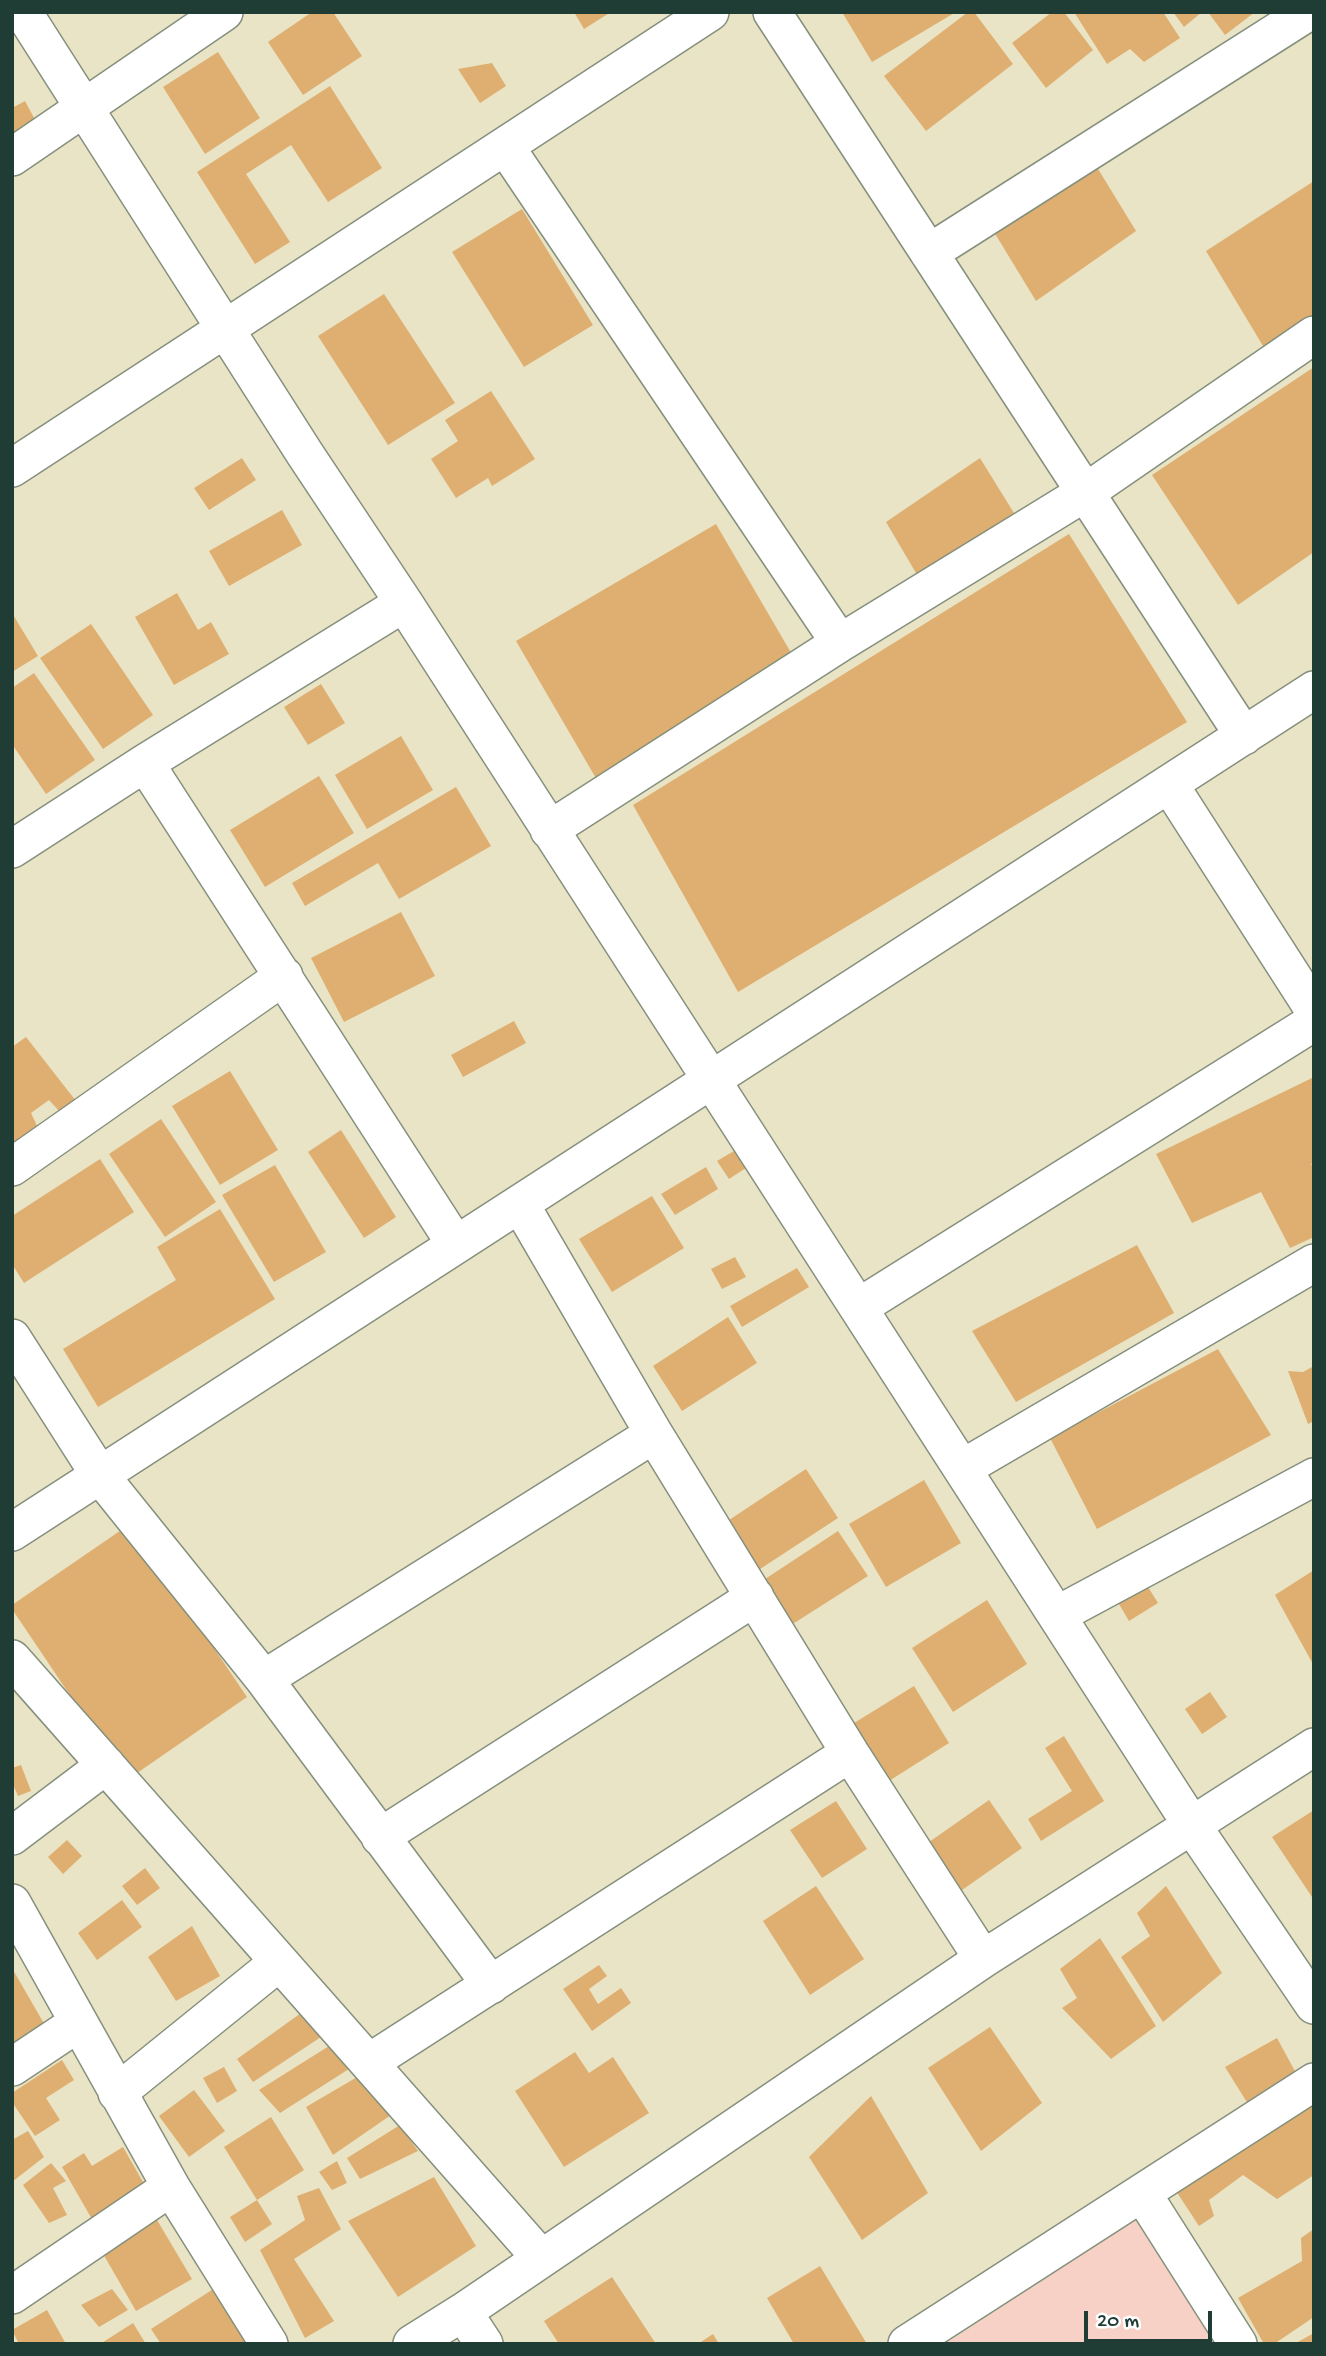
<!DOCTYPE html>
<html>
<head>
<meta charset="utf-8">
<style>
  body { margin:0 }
  #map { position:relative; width:1326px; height:2356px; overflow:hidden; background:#eae4c6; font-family:"Gochi Hand",sans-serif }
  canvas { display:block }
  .frame { position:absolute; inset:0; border:14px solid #1f3d34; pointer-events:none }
  .scale { position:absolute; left:1084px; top:2311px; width:128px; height:32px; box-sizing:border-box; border:4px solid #1f3d34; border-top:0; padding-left:9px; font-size:21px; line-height:24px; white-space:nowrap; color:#1f3d34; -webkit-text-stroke:5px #fff; paint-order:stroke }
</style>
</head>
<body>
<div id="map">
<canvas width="1326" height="2356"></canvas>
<div class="frame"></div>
<div class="scale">20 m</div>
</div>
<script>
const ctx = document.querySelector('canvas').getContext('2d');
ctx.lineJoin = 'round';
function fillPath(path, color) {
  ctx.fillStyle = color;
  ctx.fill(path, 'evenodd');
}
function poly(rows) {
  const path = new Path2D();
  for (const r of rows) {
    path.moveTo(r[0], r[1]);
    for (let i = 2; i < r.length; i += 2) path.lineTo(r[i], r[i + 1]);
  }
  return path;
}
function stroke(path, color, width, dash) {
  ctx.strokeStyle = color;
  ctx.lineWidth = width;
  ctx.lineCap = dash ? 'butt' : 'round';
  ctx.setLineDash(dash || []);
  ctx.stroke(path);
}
fillPath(poly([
  [1147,2212,1222,2344,945,2344]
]), '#f7d1c6');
fillPath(poly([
  [312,12,333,12,362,56,303,95,268,42],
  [574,12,611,12,584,29],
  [842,12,956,12,872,62],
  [968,12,974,12,1013,64,926,131,884,76],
  [1052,12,1064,12,1093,50,1046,88,1012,43],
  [1074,12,1163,12,1180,38,1144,62,1130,49,1107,64],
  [1173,12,1202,12,1184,27],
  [1208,12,1255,12,1225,35],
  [218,52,260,118,205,154,163,87],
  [492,63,506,86,480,103,458,69],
  [330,86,382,168,328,202,291,145,246,174,290,242,255,264,197,172],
  [25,101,39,127,12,141,12,108],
  [1095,164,1136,231,1036,301,994,232],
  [1314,181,1314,322,1269,356,1206,251],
  [522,209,593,325,524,367,452,252],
  [384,294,455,403,388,445,318,336],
  [1314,367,1314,552,1238,605,1152,475],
  [491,391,535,459,492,486,488,478,456,498,431,459,458,441,445,420],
  [242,458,256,480,209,510,194,488],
  [980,458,1017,518,926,590,886,522],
  [282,510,302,545,229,586,209,551],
  [716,524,797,663,597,780,516,641],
  [1069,534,1187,722,738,992,633,805],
  [177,593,198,630,211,622,229,654,174,685,135,617],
  [12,613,38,656,12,672],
  [91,624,153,715,103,749,40,658],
  [34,673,95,760,46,794,12,744,12,688],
  [321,684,345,723,308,745,284,707],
  [401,736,433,790,367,829,335,775],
  [319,776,354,833,265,887,230,830],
  [456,787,491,846,399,899,378,863,305,906,292,883],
  [401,912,435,976,344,1022,311,958],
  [514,1021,526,1043,463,1077,451,1055],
  [26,1037,76,1101,60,1112,49,1100,31,1113,39,1130,17,1147,12,1141,12,1047],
  [230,1071,278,1150,220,1185,172,1106],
  [1314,1077,1314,1163,1311,1164,1314,1169,1314,1237,1290,1248,1261,1192,1192,1223,1156,1154],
  [161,1119,216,1202,165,1237,109,1154],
  [341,1130,396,1217,364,1238,308,1152],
  [734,1151,746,1168,729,1179,717,1161],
  [100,1159,134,1212,24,1283,12,1264,12,1216],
  [275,1165,326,1252,274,1282,222,1195],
  [706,1167,718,1189,675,1215,661,1194],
  [652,1196,684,1248,612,1292,579,1239],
  [220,1209,275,1299,98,1407,63,1349,176,1280,157,1247],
  [1137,1245,1174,1313,1016,1402,972,1331],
  [735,1257,746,1277,722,1289,711,1269],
  [797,1268,809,1287,742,1327,730,1306],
  [728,1317,757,1363,682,1411,653,1366],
  [1218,1349,1271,1435,1097,1529,1050,1438],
  [1314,1366,1314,1421,1308,1424,1288,1371,1303,1372],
  [806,1469,838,1518,754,1573,723,1524],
  [924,1480,961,1543,886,1587,849,1524],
  [130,1524,247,1697,127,1780,12,1609,12,1605],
  [838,1531,868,1576,788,1627,759,1583],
  [1314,1570,1314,1666,1275,1595],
  [1145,1582,1158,1603,1129,1621,1116,1599],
  [987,1600,1027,1664,953,1712,912,1648],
  [914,1686,949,1743,881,1786,846,1728],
  [1210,1692,1227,1717,1202,1734,1185,1709],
  [1064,1736,1104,1801,1041,1841,1028,1819,1072,1791,1045,1748],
  [21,1765,31,1791,18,1796,12,1782,12,1768],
  [989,1800,1022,1848,955,1895,922,1847],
  [836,1801,867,1849,822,1878,790,1830],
  [1314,1810,1314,1900,1272,1837],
  [67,1840,82,1856,63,1874,48,1857],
  [145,1868,160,1888,137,1905,122,1886],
  [816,1886,864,1959,810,1995,763,1921],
  [1166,1886,1222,1973,1163,2022,1121,1957,1150,1936,1137,1913],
  [122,1900,142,1927,97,1960,78,1933],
  [192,1926,220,1976,176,2001,148,1957],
  [1100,1938,1156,2026,1111,2059,1062,2008,1077,1998,1060,1969],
  [599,1965,607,1976,589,1989,598,2004,621,1988,631,2003,592,2031,563,1989],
  [12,1968,46,2027,12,2048],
  [308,2008,330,2031,253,2082,237,2059],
  [990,2027,1042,2103,981,2151,928,2068],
  [1277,2038,1296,2073,1248,2104,1225,2067],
  [337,2041,352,2067,280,2113,259,2090],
  [575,2052,589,2073,613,2057,649,2113,564,2167,515,2091],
  [62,2060,74,2080,46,2098,60,2120,35,2136,12,2102,12,2093],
  [224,2067,237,2091,217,2103,203,2078],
  [364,2073,391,2115,333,2155,306,2107],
  [194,2090,225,2131,189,2157,159,2116],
  [871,2096,928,2193,862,2240,809,2157],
  [1314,2097,1314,2175,1277,2199,1243,2175,1209,2200,1214,2216,1199,2226,1174,2188],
  [271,2117,304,2170,257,2200,224,2147],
  [400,2125,418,2151,360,2179,347,2158],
  [28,2131,44,2157,12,2182,12,2140],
  [123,2147,147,2189,93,2221,62,2167,84,2153,92,2166],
  [337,2161,347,2183,332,2190,319,2172],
  [51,2163,66,2181,53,2188,67,2215,49,2223,23,2185],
  [434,2177,476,2246,398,2297,348,2221],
  [319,2188,341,2229,294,2259,334,2321,305,2338,260,2250,305,2220,297,2196],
  [257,2200,272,2224,245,2242,230,2217],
  [157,2220,192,2279,136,2311,102,2252],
  [1314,2229,1314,2317,1274,2344,1264,2344,1238,2298,1302,2261,1301,2238],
  [820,2266,867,2344,794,2344,767,2298],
  [612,2277,656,2344,559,2344,544,2321],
  [218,2286,249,2344,161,2344,151,2329],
  [112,2289,128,2310,99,2327,81,2305],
  [47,2310,66,2344,19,2344,12,2330],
  [133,2323,146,2344,100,2344],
  [1314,2333,1314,2344,1294,2344],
  [713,2334,719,2344,698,2344]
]), '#deaf70');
const minor = poly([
  [23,12,305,454,404,603,1191,1824,1314,2005],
  [772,12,1244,736],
  [505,146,840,643],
  [12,157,224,12],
  [929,253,1308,12],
  [12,468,710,12],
  [145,763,456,1245],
  [1169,784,1314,1010],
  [549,830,840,643,1086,492,1314,335],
  [12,849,145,763,404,603],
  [12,1167,284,976],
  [520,1204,654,1434,850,1753,983,1959],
  [859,1307,1314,1022],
  [12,1338,99,1474,264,1679,491,1985],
  [963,1468,1314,1263],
  [12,1532,1314,690],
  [1057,1615,1314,1477],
  [12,1659,541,2258],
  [264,1679,654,1434],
  [12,1836,106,1765],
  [380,1837,755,1597],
  [12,1903,171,2187,269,2344],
  [370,2062,850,1753],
  [12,2067,78,2023],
  [117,2093,279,1962],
  [1142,2193,1238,2344],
  [12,2295,171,2187],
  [463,2312,484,2344],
  [412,2344,463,2312,983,1959,1314,1747],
  [907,2344,1314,2082]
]);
stroke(minor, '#84907d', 40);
stroke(minor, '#fff', 37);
</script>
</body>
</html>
